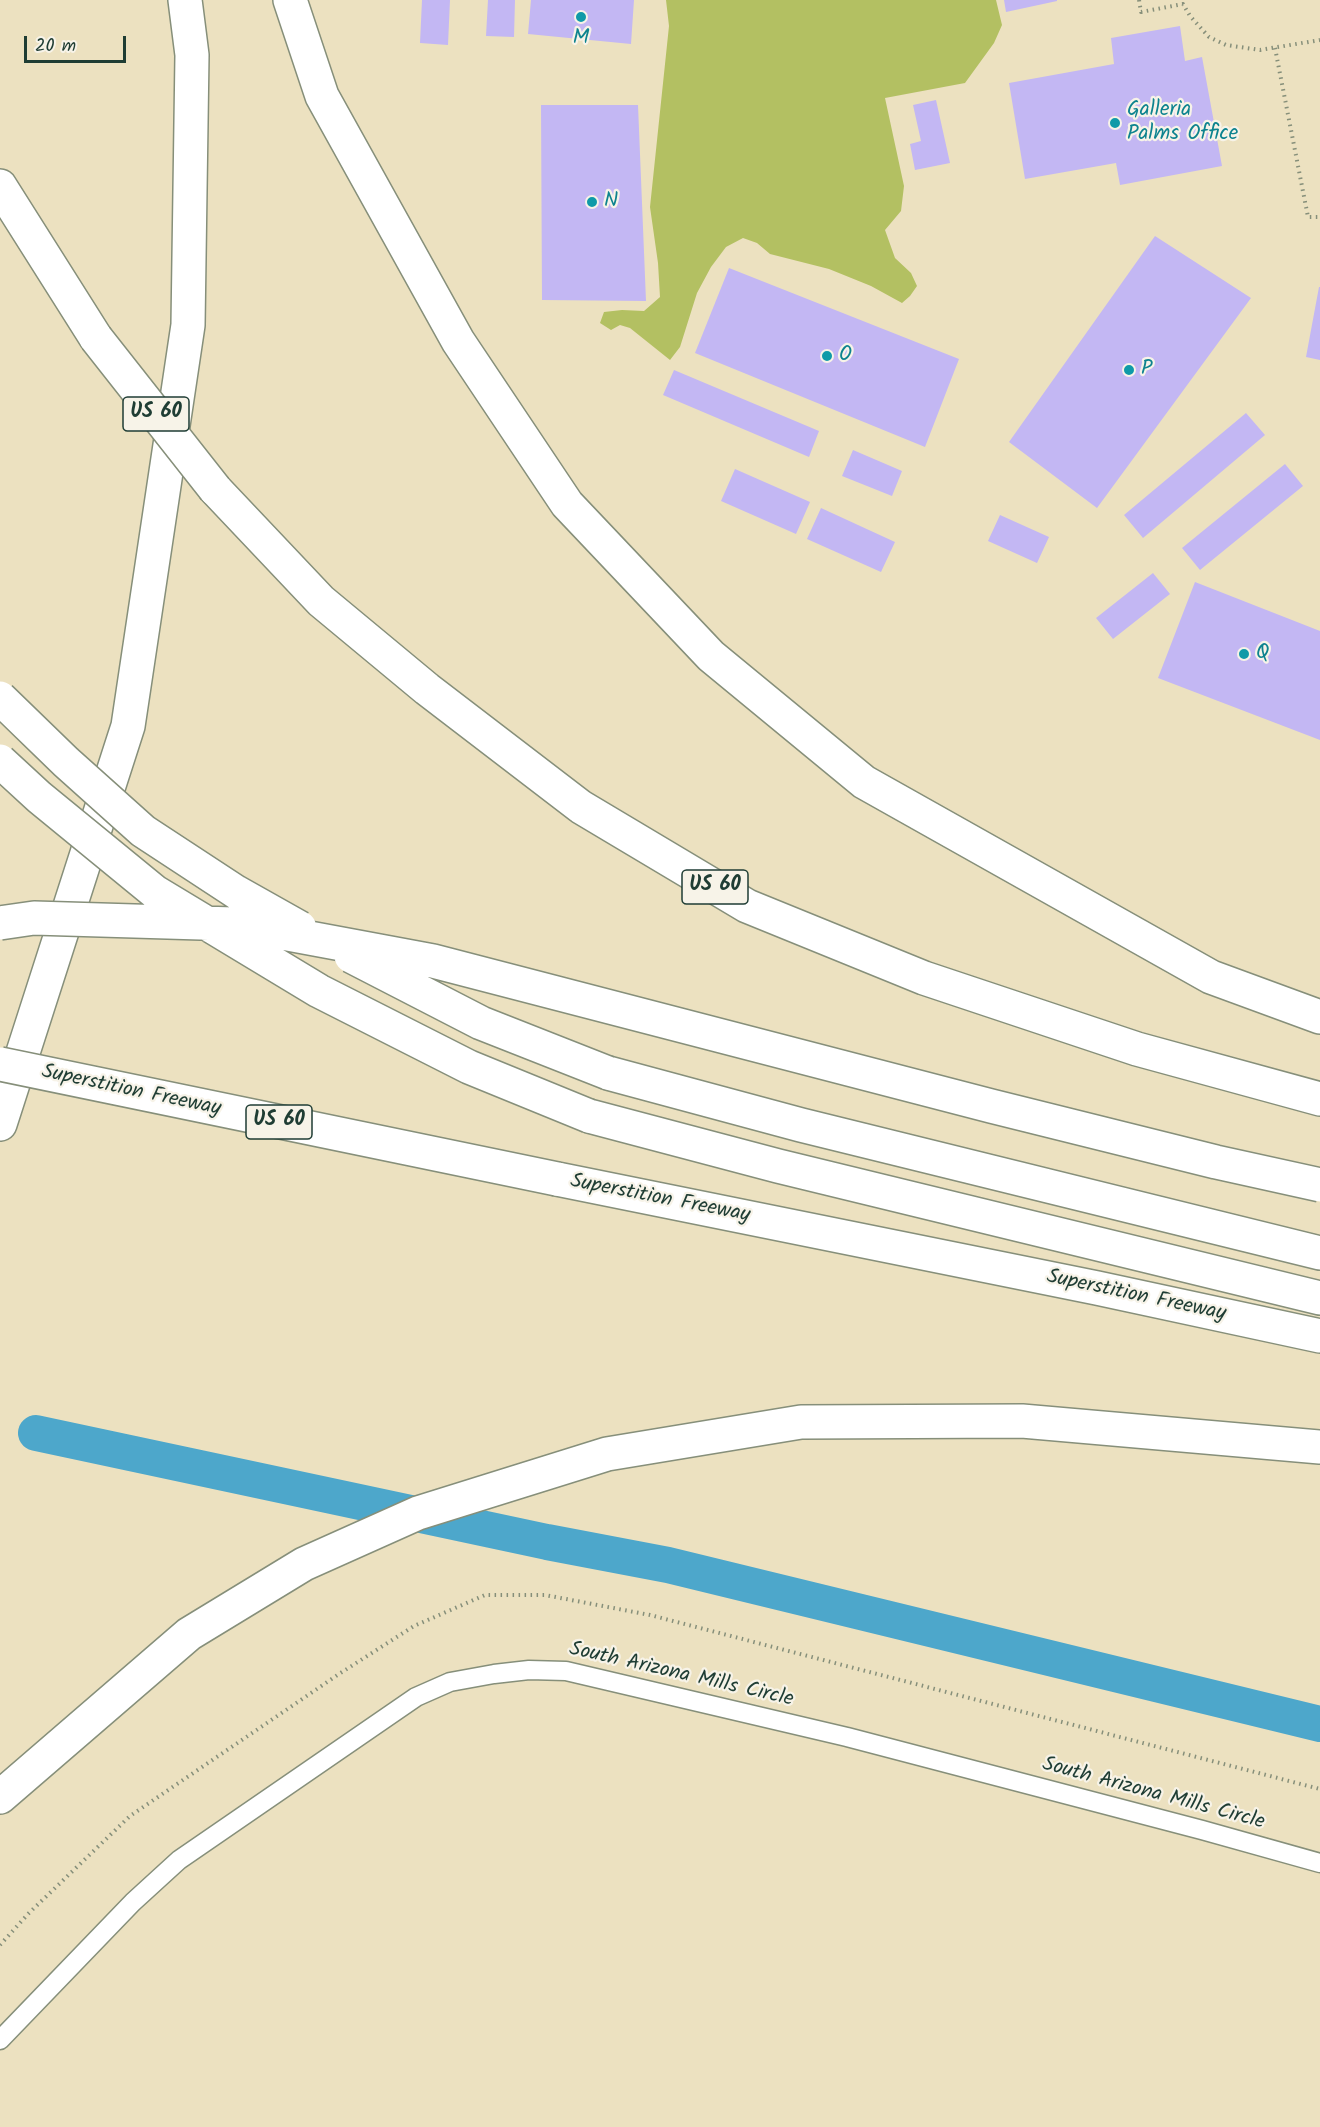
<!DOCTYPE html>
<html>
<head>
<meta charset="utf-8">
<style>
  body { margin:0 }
  #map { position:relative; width:1320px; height:2127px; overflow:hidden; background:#ece1c0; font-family:Kalam,sans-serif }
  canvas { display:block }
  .scale { position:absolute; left:24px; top:36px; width:102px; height:27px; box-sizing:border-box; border:3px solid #1f3d34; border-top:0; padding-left:8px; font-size:18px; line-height:21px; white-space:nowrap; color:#1f3d34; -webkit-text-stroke:4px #f7f3e8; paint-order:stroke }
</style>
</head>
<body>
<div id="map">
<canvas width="1320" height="2127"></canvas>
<div class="scale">20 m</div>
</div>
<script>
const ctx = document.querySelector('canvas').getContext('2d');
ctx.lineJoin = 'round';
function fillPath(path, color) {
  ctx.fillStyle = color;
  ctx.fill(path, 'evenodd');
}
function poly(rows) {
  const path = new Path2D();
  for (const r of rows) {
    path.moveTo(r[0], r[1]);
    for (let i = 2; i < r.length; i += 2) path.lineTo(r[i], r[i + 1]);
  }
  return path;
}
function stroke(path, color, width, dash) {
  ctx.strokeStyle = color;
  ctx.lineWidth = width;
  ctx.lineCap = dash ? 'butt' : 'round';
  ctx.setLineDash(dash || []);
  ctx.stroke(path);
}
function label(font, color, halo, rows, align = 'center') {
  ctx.font = font + ' Kalam,sans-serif';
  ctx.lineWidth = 4.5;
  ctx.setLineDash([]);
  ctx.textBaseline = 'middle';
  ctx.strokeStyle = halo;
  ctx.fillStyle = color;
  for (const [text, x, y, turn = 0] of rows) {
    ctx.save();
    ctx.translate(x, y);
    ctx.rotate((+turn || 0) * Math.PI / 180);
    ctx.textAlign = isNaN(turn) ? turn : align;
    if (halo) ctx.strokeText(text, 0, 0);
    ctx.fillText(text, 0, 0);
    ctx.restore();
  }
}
fillPath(poly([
  [666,0,996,0,1002,25,994,43,965,83,885,98,904,186,901,211,885,230,895,258,911,273,917,286,910,296,902,303,871,286,829,269,770,254,757,243,743,238,726,247,711,267,697,293,680,347,670,360,630,328,620,325,611,330,600,323,604,312,622,310,644,311,660,297,658,263,650,207,669,26]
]), '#b3c062');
stroke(poly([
  [36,1433,547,1542,668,1565,1320,1724]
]), '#4da7cb', 36);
fillPath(poly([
  [422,0,450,0,448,45,420,43],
  [488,0,515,0,514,37,486,36],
  [531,0,634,0,631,44,528,34],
  [1004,0,1057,0,1057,1,1006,12],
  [1180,26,1185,61,1202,57,1222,166,1120,185,1116,163,1025,179,1009,83,1114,64,1111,38],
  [936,100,950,163,915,170,910,144,921,141,913,105],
  [541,105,638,105,646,301,542,300],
  [1155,236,1251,298,1097,508,1009,442],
  [729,268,959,359,925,447,695,353],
  [1319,287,1320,287,1320,360,1306,357],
  [674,370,819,431,809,457,663,395],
  [1246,413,1265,435,1143,538,1124,515],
  [853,450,902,471,892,496,842,476],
  [1285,464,1303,486,1200,570,1182,548],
  [735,469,810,502,796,534,721,501],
  [821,508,895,542,881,572,807,539],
  [1000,515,1049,537,1037,563,988,541],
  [1153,573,1170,594,1113,639,1096,618],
  [1195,582,1320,631,1320,740,1158,678]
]), '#c3b7f3');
const lane = poly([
  [0,2040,133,1902,179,1860,416,1697,450,1682,494,1674,529,1670,566,1671,847,1737,1202,1830,1320,1863]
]);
const highway = poly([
  [290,0,322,96,458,341,567,504,711,656,864,782,1211,977,1320,1017],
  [0,186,96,338],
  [215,489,321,601,427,689,581,807,747,906,924,978,1137,1049,1320,1099],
  [608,1073,801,1125,1320,1253],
  [589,1116,778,1166,1320,1298],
  [0,1124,128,726,188,325,192,55,185,0],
  [557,1179,1097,1288,1320,1336],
  [0,1797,189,1634,304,1564,418,1513,607,1454,801,1422,1022,1421,1320,1447]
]);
stroke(lane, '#868f7a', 21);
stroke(highway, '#868f7a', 36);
stroke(poly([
  [1139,0,1141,12,1183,4,1190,16,1209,37,1226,45,1260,50,1320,40],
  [1275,48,1308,217,1320,217],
  [0,1945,29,1913,130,1816,339,1674,414,1626,485,1595,545,1595,650,1615,1320,1789]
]), '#868f7a', 4, [1.5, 4.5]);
stroke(lane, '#fff', 18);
stroke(highway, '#fff', 33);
const highwayBridge = poly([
  [96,338,215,489],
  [0,698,66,762,143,831,236,892,300,928],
  [0,761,39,797,155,892,319,991,469,1067,589,1116],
  [0,923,34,918,234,924,433,961,991,1106,1216,1162,1320,1185],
  [351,956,481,1023,608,1073],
  [0,1064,557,1179]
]);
stroke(highwayBridge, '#868f7a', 36, []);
stroke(highwayBridge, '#fff', 33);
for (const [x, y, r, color] of [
  [581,17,6,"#0f9aa8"],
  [1115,123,6,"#0f9aa8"],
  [592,202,6,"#0f9aa8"],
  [827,356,6,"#0f9aa8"],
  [1129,370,6,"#0f9aa8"],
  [1244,654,6,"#0f9aa8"]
]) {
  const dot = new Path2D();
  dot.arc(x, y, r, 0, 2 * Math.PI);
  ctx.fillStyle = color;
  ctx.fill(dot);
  stroke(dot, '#f7f3e8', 2);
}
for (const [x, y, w] of [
  [156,414,66],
  [715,887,66],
  [279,1122,66]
]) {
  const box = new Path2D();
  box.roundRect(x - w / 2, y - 17, w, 34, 4.5);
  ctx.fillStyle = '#f7f3e8';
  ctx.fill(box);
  stroke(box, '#1f3d34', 1.5);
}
label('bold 20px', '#1f3d34', null, [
  ["US 60",156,414],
  ["US 60",715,887],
  ["US 60",279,1122]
]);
label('21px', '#0d838f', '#f7f3e8', [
  ["M",581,39,"center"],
  ["Galleria",1127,111],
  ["Palms Office",1127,135],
  ["N",604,202],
  ["O",839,356],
  ["P",1141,370],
  ["Q",1256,654]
], 'left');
label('21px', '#1f3d34', '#f7f3e8', [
  ["Superstition Freeway",131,1092,12],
  ["Superstition Freeway",660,1200,11],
  ["Superstition Freeway",1136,1297,12],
  ["South Arizona Mills Circle",681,1676,13],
  ["South Arizona Mills Circle",1153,1795,15]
]);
</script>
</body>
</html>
